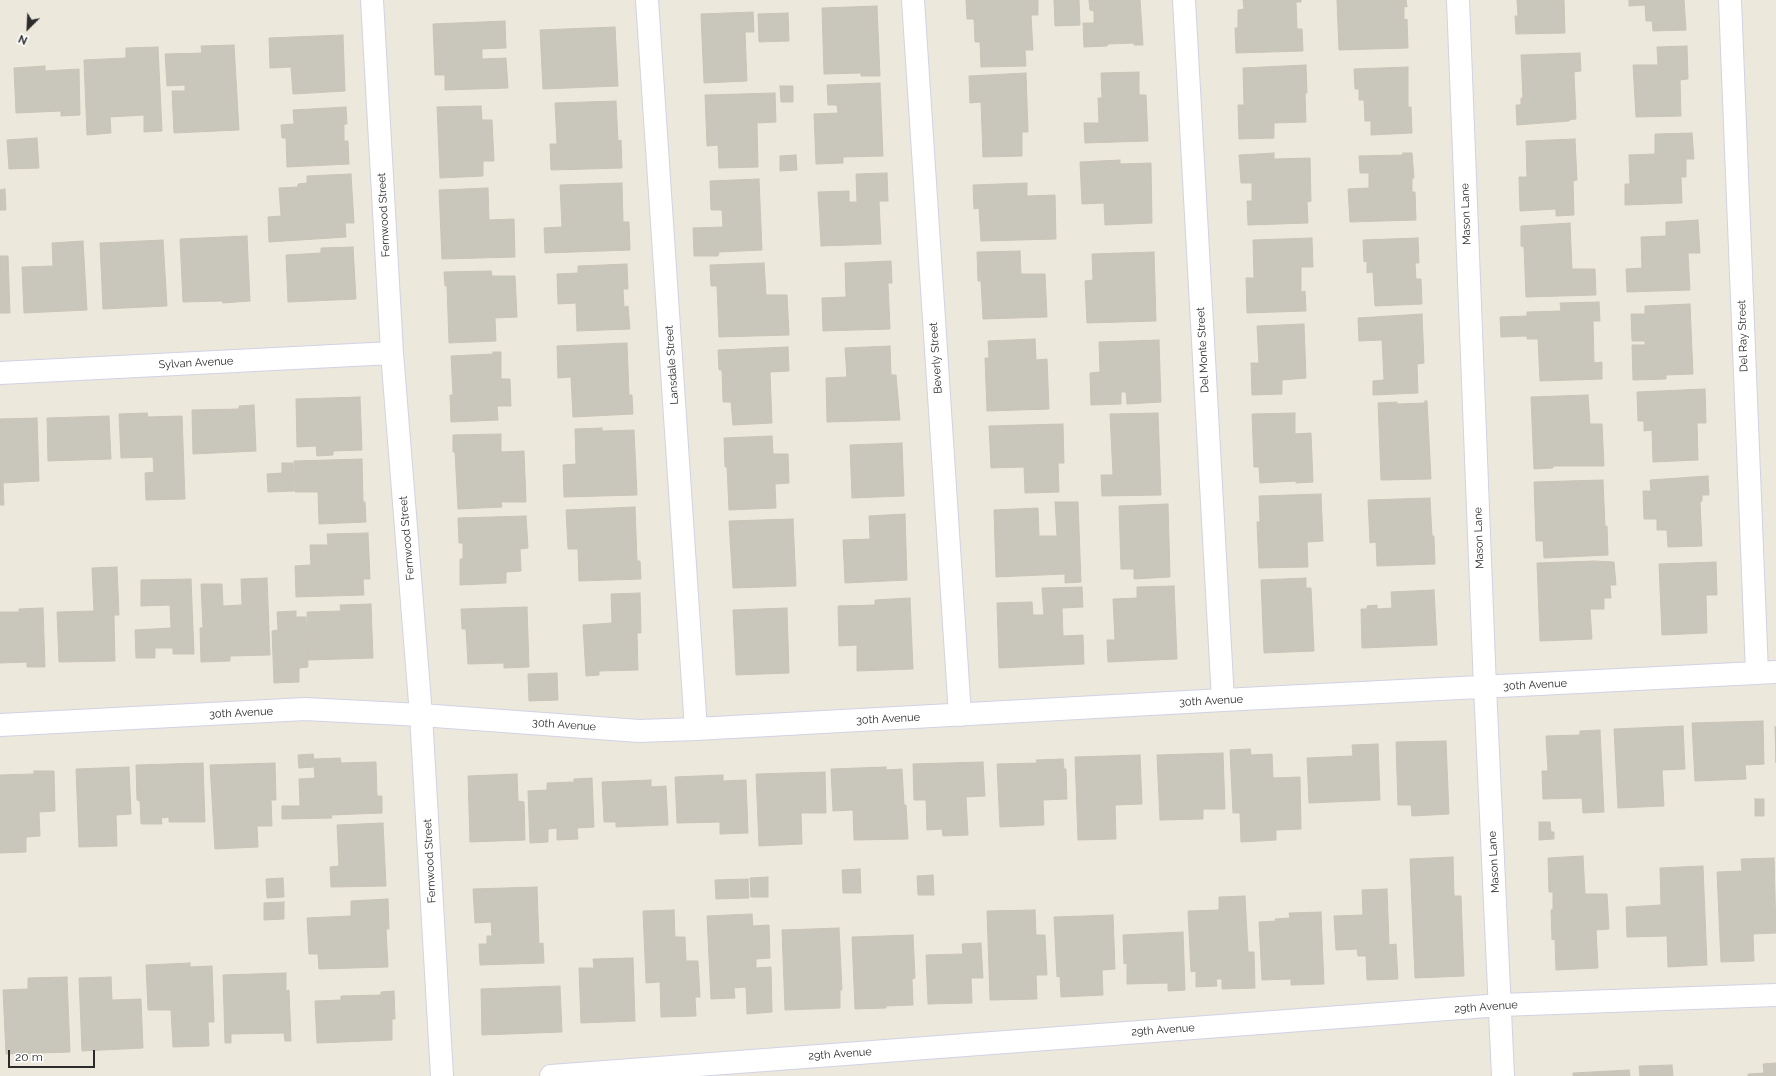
<!DOCTYPE html>
<html>
<head>
<meta charset="utf-8">
<style>
  body { margin:0 }
  #map { position:relative; width:1776px; height:1076px; overflow:hidden; background:#ede8dc; font-family:Raleway,sans-serif }
  canvas { display:block }
  .north { position:absolute; left:8px; top:8px; width:40px; height:40px; -webkit-text-stroke:3px #fff; paint-order:stroke; rotate:204deg; font-size:11px; font-weight:700; line-height:16px; text-align:center; color:#2b2b2b }
  .north::after { content:''; display:block; margin:auto; width:14px; height:18px; background:#2b2b2b; clip-path:polygon(50% 0,100% 100%,50% 72%,0 100%) }
  .scale { position:absolute; left:8px; top:1050px; width:87px; height:18px; box-sizing:border-box; border:2px solid #2b2b2b; border-top:0; padding-left:5px; font-size:12px; line-height:14px; white-space:nowrap; color:#2b2b2b; -webkit-text-stroke:3px #fff; paint-order:stroke }
</style>
</head>
<body>
<div id="map">
<canvas width="1776" height="1076"></canvas>
<div class="north">N</div>
<div class="scale">20 m</div>
</div>
<script>
const ctx = document.querySelector('canvas').getContext('2d');
ctx.lineJoin = 'round';
function fillPath(path, color) {
  ctx.fillStyle = color;
  ctx.fill(path, 'evenodd');
}
function poly(rows) {
  const path = new Path2D();
  for (const r of rows) {
    path.moveTo(r[0], r[1]);
    for (let i = 2; i < r.length; i += 2) path.lineTo(r[i], r[i + 1]);
  }
  return path;
}
function stroke(path, color, width, dash) {
  ctx.strokeStyle = color;
  ctx.lineWidth = width;
  ctx.lineCap = dash ? 'butt' : 'round';
  ctx.setLineDash(dash || []);
  ctx.stroke(path);
}
function label(font, color, halo, rows, align = 'center') {
  ctx.font = font + ' Raleway,sans-serif';
  ctx.lineWidth = 3;
  ctx.setLineDash([]);
  ctx.textBaseline = 'middle';
  ctx.strokeStyle = halo;
  ctx.fillStyle = color;
  for (const [text, x, y, turn = 0] of rows) {
    ctx.save();
    ctx.translate(x, y);
    ctx.rotate((+turn || 0) * Math.PI / 180);
    ctx.textAlign = isNaN(turn) ? turn : align;
    if (halo) ctx.strokeText(text, 0, 0);
    ctx.fillText(text, 0, 0);
    ctx.restore();
  }
}
const building = poly([
  [966,0,1038,0,1038,15,1031,15,1033,50,1025,50,1026,66,981,67,980,42,975,42,974,19,967,19,966,0],
  [1054,0,1079,0,1080,25,1055,26,1054,0],
  [1089,0,1140,0,1143,45,1134,45,1134,43,1108,44,1107,46,1084,47,1083,23,1094,23,1094,11,1090,10,1089,0],
  [1243,0,1301,0,1301,2,1296,2,1297,29,1302,29,1303,51,1236,53,1235,28,1238,28,1238,10,1244,9,1243,0],
  [1337,0,1406,0,1407,7,1404,6,1404,20,1407,19,1408,48,1339,50,1337,0],
  [1517,0,1564,0,1565,33,1516,34,1515,16,1518,16,1517,0],
  [1629,0,1684,0,1686,30,1653,31,1652,21,1646,21,1645,5,1629,6,1629,0],
  [877,6,880,76,861,76,861,73,824,74,822,8,877,6],
  [753,12,754,32,745,32,747,81,704,83,701,14,753,12],
  [788,13,789,41,759,42,758,14,788,13],
  [505,21,506,48,482,49,482,59,506,58,508,88,445,90,445,75,435,75,433,24,505,21],
  [615,27,618,86,543,89,540,30,615,27],
  [343,35,345,91,293,94,291,67,270,68,269,38,343,35],
  [234,45,239,130,174,133,172,91,185,91,185,85,167,86,165,54,202,53,201,46,234,45],
  [1687,46,1688,79,1680,80,1681,116,1636,117,1633,65,1658,65,1657,47,1687,46],
  [158,47,162,131,144,132,144,115,110,117,111,133,87,135,84,60,126,58,126,48,158,47],
  [1580,53,1581,71,1574,72,1576,119,1569,120,1569,121,1517,125,1516,105,1521,105,1521,98,1523,98,1521,55,1580,53],
  [1306,65,1307,93,1305,93,1306,122,1274,123,1274,138,1239,139,1238,105,1244,105,1243,68,1306,65],
  [45,66,45,71,79,69,80,115,61,116,61,111,16,113,14,68,45,66],
  [1408,67,1408,107,1411,107,1412,133,1371,135,1371,121,1365,121,1364,100,1359,100,1359,89,1355,89,1354,69,1408,67],
  [1139,72,1139,95,1146,95,1148,141,1085,143,1084,123,1099,123,1098,98,1102,98,1101,73,1139,72],
  [1026,73,1028,132,1022,132,1022,156,983,157,981,102,970,103,969,76,1026,73],
  [880,83,883,156,843,157,843,163,816,164,814,114,838,113,837,105,828,105,827,85,880,83],
  [780,86,793,86,793,102,781,102,780,86],
  [775,93,776,122,757,123,758,167,719,168,718,145,707,146,705,95,775,93],
  [616,101,618,141,621,140,622,168,551,170,550,144,557,144,555,103,616,101],
  [481,106,482,120,492,120,494,161,483,161,483,176,440,178,437,107,481,106],
  [346,107,347,124,344,124,344,141,348,141,349,164,287,167,286,138,282,138,281,125,294,124,293,110,346,107],
  [1692,133,1694,159,1686,159,1686,177,1681,177,1682,203,1625,205,1625,184,1630,184,1629,155,1655,154,1655,134,1692,133],
  [37,138,39,168,9,169,7,140,37,138],
  [1575,139,1577,180,1573,181,1574,215,1556,216,1556,209,1520,211,1519,177,1527,177,1526,141,1575,139],
  [1274,153,1274,159,1310,158,1311,201,1307,202,1308,223,1248,225,1247,201,1252,201,1252,183,1241,183,1239,155,1274,153],
  [1403,153,1412,153,1414,178,1412,178,1412,192,1415,192,1416,220,1350,222,1348,189,1369,188,1369,173,1360,173,1359,156,1403,155,1403,153],
  [796,155,797,170,780,171,780,156,796,155],
  [1120,160,1120,164,1151,163,1152,223,1105,225,1104,203,1082,204,1080,162,1120,160],
  [887,173,888,201,879,201,881,244,821,246,818,192,849,191,849,202,857,202,856,174,887,173],
  [351,174,354,223,345,223,346,237,269,242,268,217,281,216,279,188,298,187,298,184,307,183,307,176,351,174],
  [759,179,762,250,719,252,718,256,694,256,693,228,723,227,722,210,711,210,710,181,759,179],
  [622,183,623,222,629,222,630,250,545,253,544,228,562,227,560,185,622,183],
  [1027,183,1027,196,1055,195,1056,239,981,241,979,208,974,209,973,185,1027,183],
  [488,188,489,220,514,219,515,257,442,259,439,190,488,188],
  [5,189,6,210,0,210,0,190,5,189],
  [1698,220,1700,253,1688,253,1690,290,1627,292,1626,269,1642,268,1641,237,1666,236,1666,222,1698,220],
  [1570,223,1572,269,1595,269,1596,295,1526,297,1524,247,1521,246,1521,226,1570,223],
  [247,236,250,301,223,303,222,301,183,302,180,239,247,236],
  [1312,238,1313,267,1301,267,1301,292,1305,291,1306,311,1247,313,1246,278,1254,278,1253,240,1312,238],
  [1418,238,1419,263,1415,263,1416,279,1421,279,1422,304,1375,306,1373,272,1367,273,1367,261,1364,262,1363,240,1418,238],
  [163,240,167,306,103,309,100,243,163,240],
  [83,241,87,310,24,313,22,267,53,266,52,243,83,241],
  [353,247,356,299,288,302,286,255,321,253,321,248,353,247],
  [1020,251,1021,274,1045,274,1047,317,983,319,981,281,978,281,977,252,1020,251],
  [1154,252,1156,321,1087,323,1085,281,1093,280,1092,254,1154,252],
  [0,256,8,256,10,313,0,313,0,256],
  [891,261,892,283,888,283,890,329,823,331,822,298,846,297,845,263,891,261],
  [764,263,766,295,787,295,789,335,719,337,717,286,711,286,710,265,764,263],
  [627,264,628,289,623,289,624,307,628,306,630,329,577,331,576,303,558,304,557,274,578,273,578,266,627,264],
  [491,271,492,276,515,276,517,317,495,318,496,341,449,343,447,286,445,286,444,272,491,271],
  [1599,302,1600,321,1593,321,1594,363,1602,362,1602,379,1540,381,1538,339,1527,339,1527,336,1501,337,1500,317,1527,316,1527,312,1561,311,1560,303,1599,302],
  [1690,304,1693,374,1666,375,1666,379,1633,380,1632,345,1645,345,1645,341,1632,341,1631,314,1645,314,1645,306,1690,304],
  [1422,314,1424,363,1417,364,1418,393,1373,395,1373,381,1384,380,1382,340,1359,341,1358,318,1422,314],
  [1304,324,1306,378,1282,380,1282,394,1252,395,1251,363,1259,363,1257,326,1304,324],
  [1035,339,1036,360,1047,359,1049,409,987,411,985,358,989,358,988,341,1035,339],
  [1159,340,1161,402,1127,404,1126,392,1121,392,1121,404,1091,405,1090,373,1100,372,1099,342,1159,340],
  [627,343,629,395,632,395,633,414,573,417,571,377,558,378,557,346,627,343],
  [890,346,891,375,896,375,900,420,827,422,826,378,847,377,845,348,890,346],
  [788,347,789,371,770,372,772,423,733,425,731,402,723,402,722,370,719,370,718,350,788,347],
  [493,352,501,352,501,379,510,379,511,406,497,406,498,420,451,422,450,395,453,395,451,356,493,354,493,352],
  [1705,389,1706,423,1697,423,1698,460,1653,462,1652,430,1644,431,1644,421,1638,421,1637,392,1705,389],
  [1588,395,1590,424,1602,424,1604,466,1553,466,1553,468,1534,469,1531,397,1588,395],
  [360,397,362,450,333,451,333,455,317,456,316,446,297,447,296,399,360,397],
  [1425,401,1427,401,1431,479,1381,480,1378,403,1397,402,1397,404,1425,403,1425,401],
  [254,405,256,451,193,454,192,410,239,409,239,406,254,405],
  [147,413,148,417,182,416,185,499,146,500,145,473,154,472,153,457,121,458,119,414,147,413],
  [1158,413,1161,495,1102,496,1101,475,1113,475,1110,414,1158,413],
  [1295,413,1295,434,1311,433,1313,482,1296,483,1296,481,1260,483,1259,467,1254,467,1252,414,1295,413],
  [109,416,111,459,48,461,47,418,109,416],
  [37,418,39,481,3,483,4,505,0,505,0,419,37,418],
  [1063,424,1064,463,1058,463,1059,492,1025,493,1024,467,991,468,989,426,1063,424],
  [602,428,602,431,634,430,637,495,564,497,563,465,576,464,575,429,602,428],
  [501,434,501,452,524,451,526,502,501,502,502,507,458,509,455,452,453,452,453,435,501,434],
  [772,436,773,454,788,454,789,483,775,484,776,508,729,510,727,467,725,467,724,438,772,436],
  [902,443,904,496,852,498,850,445,902,443],
  [362,459,363,502,365,502,366,522,319,524,318,492,295,492,294,461,362,459],
  [282,463,293,463,294,491,268,492,267,474,282,473,282,463],
  [1708,476,1709,495,1702,495,1702,501,1700,502,1702,546,1668,547,1667,530,1657,530,1657,519,1644,519,1643,491,1651,491,1650,480,1708,476],
  [1603,480,1605,526,1607,526,1608,555,1544,558,1543,541,1536,541,1534,482,1603,480],
  [1321,494,1323,541,1307,542,1308,567,1259,568,1257,522,1260,522,1259,496,1321,494],
  [1430,498,1432,536,1434,536,1435,564,1377,566,1376,542,1370,543,1368,500,1430,498],
  [1055,502,1078,502,1081,582,1065,583,1065,574,996,577,994,510,1038,508,1039,536,1057,536,1055,502],
  [1168,504,1170,577,1134,579,1134,569,1121,569,1119,506,1168,504],
  [635,507,637,561,640,561,641,579,579,581,578,549,568,549,566,510,635,507],
  [905,514,907,580,845,583,843,540,870,539,869,516,905,514],
  [526,516,528,548,520,549,521,571,506,572,506,583,460,585,460,559,463,559,463,543,459,543,458,518,526,516],
  [793,519,796,586,733,588,729,521,793,519],
  [368,533,370,579,363,579,364,595,296,597,295,566,311,565,310,545,328,545,327,534,368,533],
  [1594,561,1614,562,1616,585,1610,585,1611,598,1604,598,1604,609,1590,609,1592,639,1540,641,1537,563,1594,561],
  [1716,562,1717,595,1706,595,1707,633,1662,635,1659,564,1716,562],
  [117,567,119,615,114,615,115,661,59,662,57,612,94,611,92,568,117,567],
  [267,578,270,655,230,656,230,661,201,662,200,628,203,628,201,584,222,584,223,606,242,605,241,579,267,578],
  [1306,578,1306,588,1311,588,1314,651,1264,653,1261,580,1306,578],
  [191,579,194,654,173,654,173,648,155,648,155,658,136,658,135,630,171,628,170,605,141,606,141,580,191,579],
  [1174,586,1177,659,1108,662,1107,640,1115,640,1113,599,1137,598,1137,587,1174,586],
  [1082,587,1083,607,1062,608,1063,636,1083,635,1084,664,999,668,997,603,1032,602,1033,615,1044,615,1042,588,1082,587],
  [1434,590,1437,645,1362,648,1361,609,1367,609,1367,606,1377,605,1377,609,1392,608,1391,592,1434,590],
  [640,593,641,633,637,633,638,670,599,671,599,675,586,676,583,625,612,623,611,594,640,593],
  [910,598,913,669,857,671,857,645,839,646,838,606,875,605,875,600,910,598],
  [371,604,373,658,308,660,307,612,341,611,340,605,371,604],
  [527,607,529,667,504,668,504,663,468,664,466,629,462,629,461,609,527,607],
  [43,608,45,667,27,667,27,662,0,663,0,612,19,612,19,609,43,608],
  [787,608,789,673,736,675,733,610,787,608],
  [296,611,296,617,306,617,308,667,299,668,299,682,274,683,272,631,278,630,277,612,296,611],
  [557,673,558,700,529,701,528,674,557,673],
  [1763,721,1764,764,1745,765,1746,779,1695,781,1692,723,1763,721],
  [1683,726,1685,769,1662,770,1664,806,1618,808,1614,729,1683,726],
  [1775,727,1776,727,1776,763,1775,727],
  [1600,730,1604,812,1583,813,1582,798,1543,799,1542,771,1548,771,1546,736,1580,735,1580,731,1600,730],
  [1446,741,1449,814,1412,816,1411,805,1398,805,1396,742,1446,741],
  [1378,744,1380,800,1309,803,1307,758,1353,756,1352,745,1378,744],
  [1250,749,1251,755,1272,754,1273,778,1300,777,1301,829,1276,830,1276,840,1241,842,1240,813,1233,813,1230,750,1250,749],
  [1223,753,1225,809,1203,809,1203,819,1160,820,1157,755,1223,753],
  [313,754,314,759,340,758,341,763,376,762,377,796,382,796,382,813,331,815,332,818,282,819,282,806,300,806,299,779,315,778,314,767,299,768,298,755,313,754],
  [1140,755,1142,804,1115,805,1116,839,1078,840,1075,757,1140,755],
  [1063,759,1064,769,1066,769,1067,799,1043,800,1044,825,1000,827,997,764,1037,763,1036,760,1063,759],
  [983,762,985,796,966,797,968,835,943,836,942,829,927,830,926,800,914,800,913,764,983,762],
  [203,763,205,822,169,822,169,817,161,818,162,824,141,824,140,801,137,800,136,765,203,763],
  [275,763,276,800,271,800,272,826,257,826,258,847,215,849,210,765,275,763],
  [129,767,131,814,116,815,117,846,79,847,76,769,129,767],
  [886,767,886,770,902,769,904,805,906,805,908,839,854,840,853,810,833,811,831,769,886,767],
  [34,771,54,771,55,811,39,812,40,836,26,837,26,852,0,853,0,775,34,774,34,771],
  [825,772,826,813,801,813,802,844,759,846,756,774,825,772],
  [517,774,518,801,524,802,525,840,470,842,468,776,517,774],
  [723,775,723,781,746,780,748,833,720,834,720,822,677,823,675,777,723,775],
  [592,778,594,827,577,828,578,839,557,840,557,828,548,829,548,842,530,843,528,791,547,790,547,783,574,782,574,779,592,778],
  [651,780,651,787,666,786,668,825,616,827,616,822,604,822,602,782,651,780],
  [1755,799,1764,799,1764,816,1755,816,1755,799],
  [1539,822,1550,822,1551,832,1554,832,1554,839,1539,840,1539,822],
  [383,823,386,886,331,887,330,867,339,866,337,825,383,823],
  [1583,856,1585,894,1607,894,1609,929,1596,930,1598,968,1556,970,1555,939,1552,940,1551,910,1553,909,1553,892,1549,892,1548,858,1583,856],
  [1453,857,1454,896,1461,896,1464,976,1415,978,1410,859,1453,857],
  [1774,858,1776,933,1753,934,1754,961,1721,962,1717,872,1742,871,1741,859,1774,858],
  [1703,866,1707,965,1668,967,1667,936,1627,937,1626,907,1661,905,1660,868,1703,866],
  [860,869,861,893,843,893,842,870,860,869],
  [933,875,934,895,918,895,917,876,933,875],
  [768,877,768,897,751,897,750,878,768,877],
  [283,878,284,897,267,898,266,879,283,878],
  [748,879,749,898,716,899,715,880,748,879],
  [537,887,539,944,543,943,544,963,480,965,479,944,487,944,487,936,492,936,491,922,475,923,473,889,537,887],
  [1387,889,1389,945,1396,944,1398,979,1367,980,1366,956,1358,956,1357,949,1336,950,1334,916,1363,915,1362,890,1387,889],
  [1245,896,1248,952,1254,952,1255,988,1222,989,1222,979,1216,979,1217,986,1196,987,1196,971,1191,972,1188,911,1219,910,1219,897,1245,896],
  [388,899,389,929,386,929,388,967,319,969,318,954,309,954,307,918,351,916,351,901,388,899],
  [284,902,284,919,264,920,264,903,284,902],
  [674,910,675,937,685,937,686,961,698,961,700,997,695,997,696,1016,661,1017,660,982,646,983,643,911,674,910],
  [1035,910,1036,935,1045,935,1047,975,1036,975,1037,999,990,1000,987,911,1035,910],
  [1321,912,1324,984,1291,985,1291,979,1262,980,1259,922,1276,921,1275,919,1290,918,1289,913,1321,912],
  [752,914,753,926,769,925,770,958,756,959,756,968,771,967,772,1012,747,1014,746,987,734,988,735,998,711,999,707,916,752,914],
  [1113,915,1115,969,1102,970,1103,995,1061,997,1060,976,1057,977,1054,917,1113,915],
  [839,928,842,990,840,990,840,1008,785,1010,782,930,839,928],
  [1183,932,1185,990,1168,991,1168,983,1127,984,1127,963,1124,964,1123,935,1183,932],
  [913,935,915,978,912,979,913,1005,886,1006,886,1008,855,1009,852,937,913,935],
  [981,943,983,978,971,978,972,1003,928,1004,926,955,963,954,962,944,981,943],
  [633,958,635,1021,581,1023,579,968,594,968,593,959,633,958],
  [190,963,190,967,212,966,214,1022,208,1022,209,1046,173,1047,171,1010,148,1010,146,965,190,963],
  [286,973,286,991,289,990,291,1041,285,1041,284,1033,231,1034,231,1043,225,1043,223,975,286,973],
  [67,977,70,1052,6,1054,3,990,28,989,28,978,67,977],
  [111,977,112,1000,141,999,143,1048,82,1051,79,978,111,977],
  [560,986,562,1032,482,1035,481,989,560,986],
  [394,991,395,1019,392,1019,392,1040,317,1043,315,1001,341,1000,341,996,381,995,381,992,394,991],
  [1776,1063,1776,1076,1748,1076,1748,1074,1764,1073,1763,1064,1776,1063],
  [1672,1065,1673,1076,1640,1076,1639,1066,1672,1065],
  [1629,1070,1630,1076,1573,1076,1573,1073,1629,1070]
]);
fillPath(building, '#c9c6bb');
stroke(building, '#c9c5b6', 1);
const minor = poly([
  [372,0,392,353,421,715,442,1076],
  [647,0,696,729],
  [913,0,960,715],
  [1184,0,1223,700],
  [1458,0,1485,687,1503,1076],
  [1730,0,1757,673],
  [0,373,392,353],
  [0,725,305,709,421,715,639,731,696,729,1223,700,1776,672],
  [551,1076,1501,1005,1776,995]
]);
stroke(minor, '#d1d2e4', 24);
stroke(minor, '#fff', 22);
label('11px', '#2b2b2b', '#fff', [
  ["Mason Lane",1466,214,-92],
  ["Fernwood Street",384,215,-93],
  ["Del Ray Street",1743,336,-92],
  ["Del Monte Street",1203,350,-93],
  ["Beverly Street",936,358,-94],
  ["Sylvan Avenue",196,363,-3],
  ["Lansdale Street",672,365,-94],
  ["Fernwood Street",407,538,-95],
  ["Mason Lane",1479,538,-92],
  ["30th Avenue",1535,685,-3],
  ["30th Avenue",1211,701,-3],
  ["30th Avenue",241,713,-3],
  ["30th Avenue",888,719,-3],
  ["30th Avenue",564,725,4],
  ["Fernwood Street",430,861,-93],
  ["Mason Lane",1494,862,-93],
  ["29th Avenue",1486,1007,-4],
  ["29th Avenue",1163,1030,-4],
  ["29th Avenue",840,1054,-4]
]);
</script>
</body>
</html>
